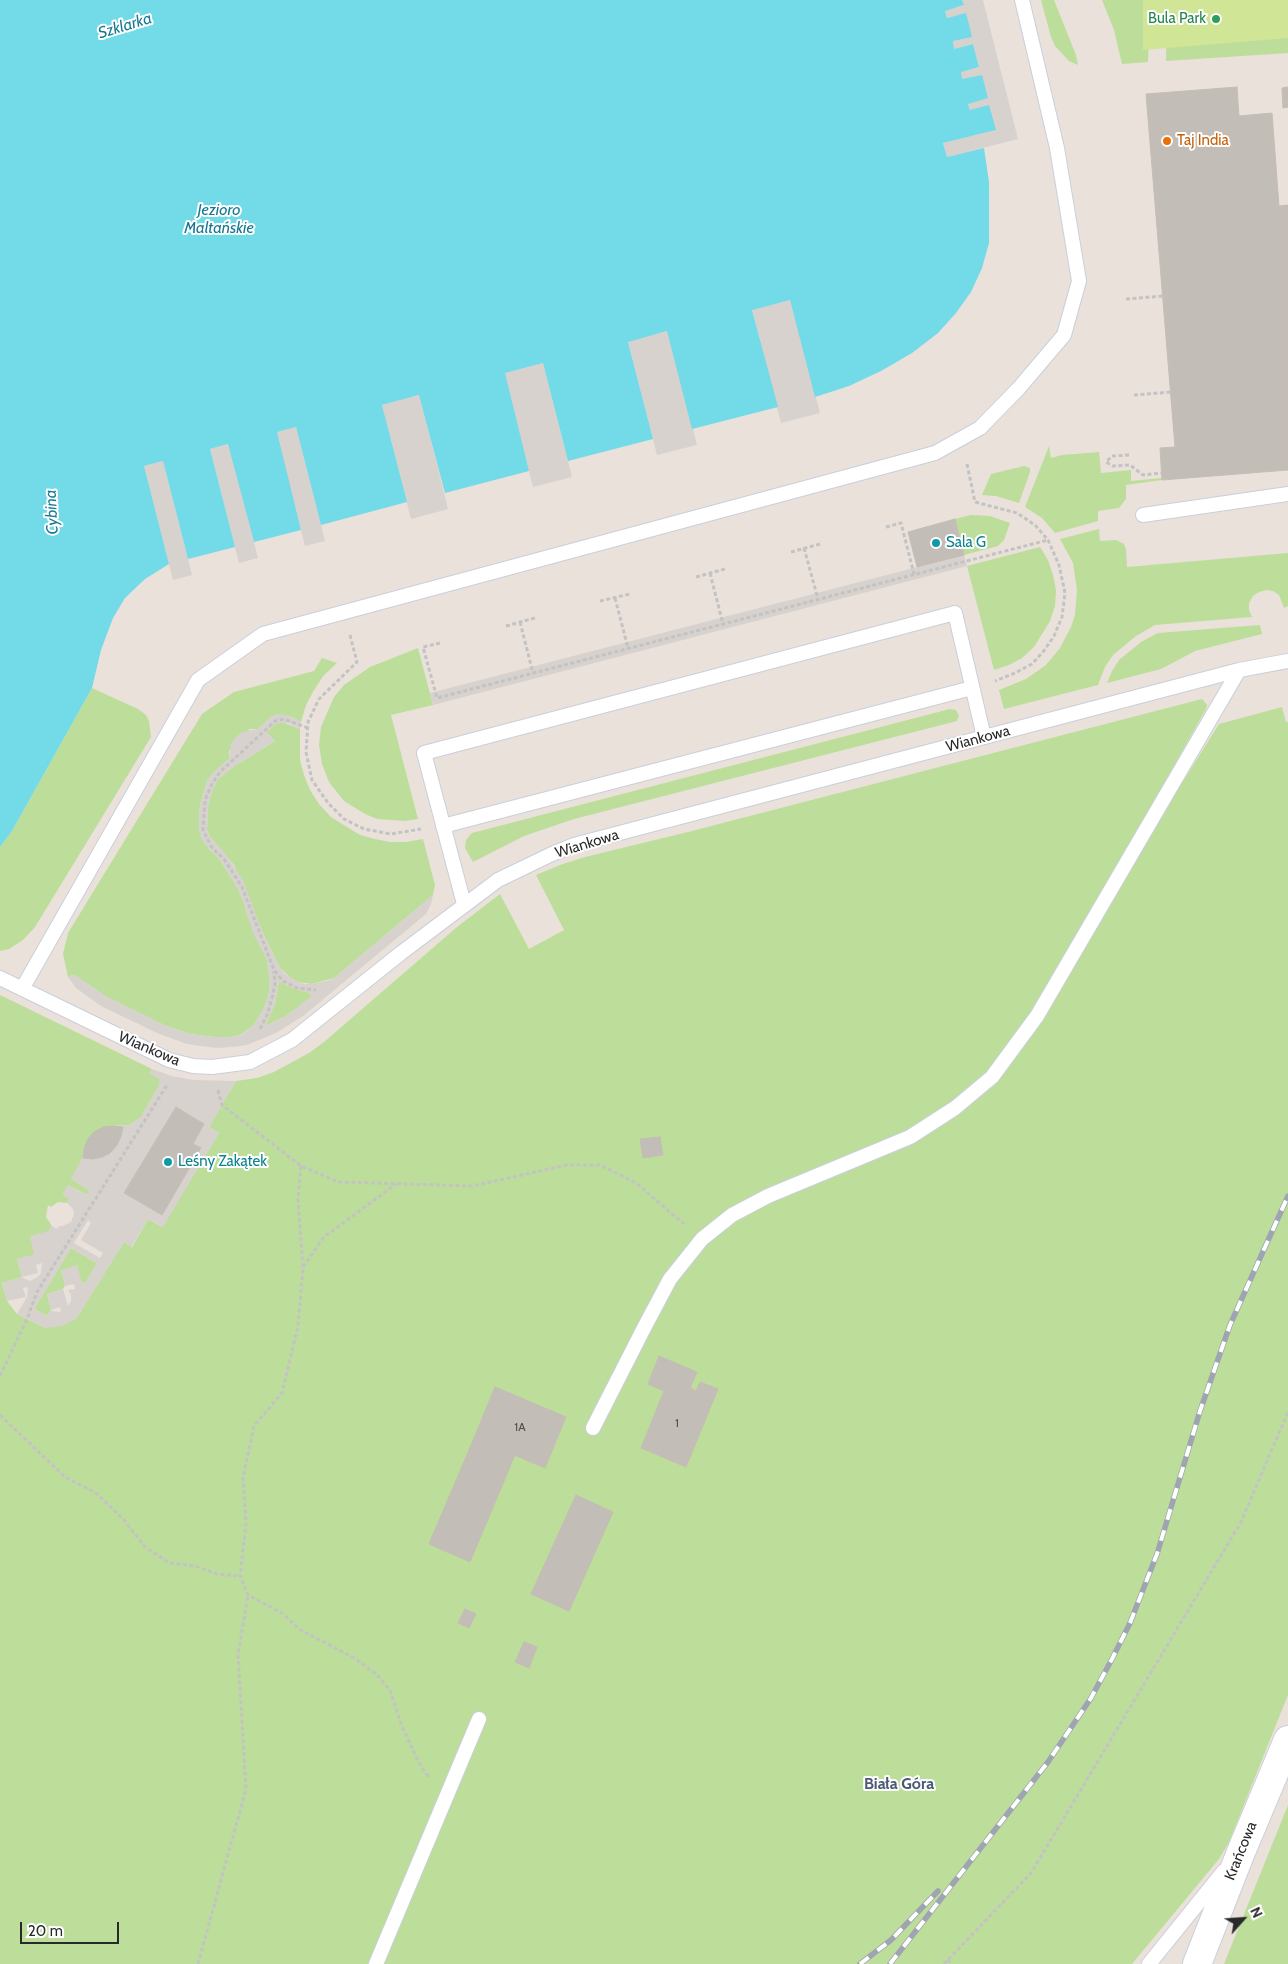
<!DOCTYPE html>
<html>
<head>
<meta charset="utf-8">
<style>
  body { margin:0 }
  #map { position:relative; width:1288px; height:1964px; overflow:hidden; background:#eae1db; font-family:Cabin,sans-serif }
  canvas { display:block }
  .north { position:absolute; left:1218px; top:1894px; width:50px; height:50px; -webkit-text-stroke:4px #fff; paint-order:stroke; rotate:64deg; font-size:14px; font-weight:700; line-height:20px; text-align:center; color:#292929 }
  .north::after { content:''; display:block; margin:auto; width:18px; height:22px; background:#292929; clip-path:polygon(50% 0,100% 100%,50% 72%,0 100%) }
  .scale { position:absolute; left:20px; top:1922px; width:99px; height:22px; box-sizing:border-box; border:2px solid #292929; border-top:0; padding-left:6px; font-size:15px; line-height:18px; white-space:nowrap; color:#292929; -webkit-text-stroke:4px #fff; paint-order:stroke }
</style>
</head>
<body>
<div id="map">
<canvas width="1288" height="1964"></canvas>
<div class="north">N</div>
<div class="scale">20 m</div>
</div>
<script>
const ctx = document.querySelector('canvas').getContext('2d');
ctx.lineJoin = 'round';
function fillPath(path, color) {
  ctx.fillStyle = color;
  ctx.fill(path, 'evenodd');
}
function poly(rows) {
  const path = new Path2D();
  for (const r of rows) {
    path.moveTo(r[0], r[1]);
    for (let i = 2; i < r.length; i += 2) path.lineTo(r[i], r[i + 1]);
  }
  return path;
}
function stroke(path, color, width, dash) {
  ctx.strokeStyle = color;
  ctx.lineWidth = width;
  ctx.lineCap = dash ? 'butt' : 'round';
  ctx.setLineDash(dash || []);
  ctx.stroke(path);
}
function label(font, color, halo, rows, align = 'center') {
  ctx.font = font + ' Cabin,sans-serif';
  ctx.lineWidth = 4;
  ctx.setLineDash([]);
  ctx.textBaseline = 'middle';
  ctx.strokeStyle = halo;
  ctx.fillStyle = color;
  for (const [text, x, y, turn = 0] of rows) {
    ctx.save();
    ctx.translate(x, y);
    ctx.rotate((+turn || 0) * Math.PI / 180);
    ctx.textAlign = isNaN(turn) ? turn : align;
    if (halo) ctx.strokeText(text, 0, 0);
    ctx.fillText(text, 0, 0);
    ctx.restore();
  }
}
fillPath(poly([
  [1041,0,1054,0,1076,55,1078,65,1069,61,1055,46,1051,37],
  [1102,0,1150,0,1148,62,1122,64,1114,30],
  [1167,0,1288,0,1288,53,1166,61],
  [1049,446,1051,458,1062,455,1099,452,1101,473,1131,470,1131,481,1162,478,1162,480,1126,485,1126,499,1119,508,1098,511,1098,521,1055,533,1042,518,1025,507],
  [1024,466,1030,468,1030,472,1019,503,996,496,982,495,991,474],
  [971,515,990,516,1010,523,1004,540,998,546,964,555,955,519],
  [1099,529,1100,541,1116,540,1124,544,1126,549,1127,567,1288,553,1288,606,1284,608,1279,595,1273,591,1266,590,1259,592,1253,596,1249,603,1249,610,1252,617,1155,625,1136,636,1113,655,1105,667,1098,685,1004,709,999,690,1026,679,1046,665,1060,648,1071,627,1075,615,1077,590,1073,563,1060,539],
  [1040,547,1048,560,1053,575,1056,590,1055,606,1050,621,1034,647,1022,658,1009,665,994,670,967,566],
  [1260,625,1262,634,1195,651,1161,669,1107,683,1112,671,1119,660,1141,642,1158,633],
  [418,648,433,705,391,715,418,819,404,821,377,819,365,814,344,801,329,782,322,764,319,745,321,727,334,697,344,685,370,667],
  [322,658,337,663,324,675,314,690,306,705,301,722,290,716,272,716,258,729,250,729,229,751,229,759,213,773,207,781,200,805,199,820,209,849,218,857,236,885,243,900,248,917,267,960,270,984,268,997,264,1008,253,1026,240,1035,230,1037,215,1037,190,1034,164,1025,107,997,76,976,72,975,68,977,63,954,68,933,202,714,234,692,314,671],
  [92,688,138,709,146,715,149,721,151,737,35,927,23,940,9,949,0,951,0,847,12,831],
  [1202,699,1207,705,1206,709,1166,780,1184,780,1219,724,1282,707,1286,722,1288,722,1288,1695,1229,1842,1219,1859,1132,1964,0,1964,0,995,152,1069,150,1073,159,1079,159,1086,141,1117,129,1125,112,1126,84,1148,83,1158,71,1179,89,1190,87,1195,68,1185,69,1199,67,1203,58,1202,51,1207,48,1205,46,1217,52,1226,34,1255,17,1259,22,1277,2,1283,7,1301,17,1314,45,1328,76,1319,124,1242,132,1247,148,1219,162,1227,219,1133,209,1127,236,1081,257,1078,274,1072,309,1053,324,1042,457,927,500,894,529,949,564,930,536,875,560,865,585,857,688,832],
  [950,709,956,710,959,716,957,721,574,819,524,836,473,862,465,848,466,840,472,833],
  [282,722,300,729,300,760,304,775,310,790,319,804,331,817,360,835,375,839,390,842,406,842,423,839,435,885,433,895,334,978,312,984,298,982,291,978,280,968,261,929,234,865,210,837,207,830,208,806,212,791,218,779,233,767,275,741,266,732,277,723],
  [279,981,292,988,310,993,311,997,286,1016,265,1026,275,1004],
  [71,1248,97,1263,85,1284,61,1270,65,1286,63,1289,47,1294,51,1310,47,1316,34,1309],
  [1288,1805,1288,1964,1224,1964]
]), '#bcde9a');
fillPath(poly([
  [1143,0,1288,0,1288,38,1143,50]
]), '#d0e596');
fillPath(poly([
  [962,0,983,0,1018,139,947,157,943,143,996,130,970,110,968,103,988,98,981,75,962,80,960,72,979,67,973,44,954,49,953,41,966,14,947,18,945,10,963,6],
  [790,300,820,413,781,423,752,309],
  [668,331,697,445,657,455,628,341],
  [543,363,572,477,533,487,504,373],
  [420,395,448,509,411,519,382,405],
  [296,427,325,541,305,546,276,432],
  [229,444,258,558,239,563,210,449],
  [163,461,192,575,173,580,144,466],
  [964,555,967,566,433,705,430,693],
  [278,714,290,716,301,722,300,729,288,723,277,723,266,732,275,741,233,767,218,779,212,791,208,806,207,830,210,837,224,852,243,880,261,929,280,968,285,974,298,982,305,984,312,984,327,981,334,978,433,895,431,904,426,914,303,1016,276,1033,247,1045,232,1047,217,1048,187,1044,157,1033,101,1006,76,988,68,977,72,975,76,976,107,997,164,1025,190,1034,215,1037,230,1037,241,1035,253,1026,264,1008,268,997,270,984,267,960,253,933,243,900,236,885,218,857,202,841,199,831,199,820,200,805,207,781,213,773,229,759,231,743,236,737,242,732,258,729,272,716],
  [279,981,292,988,310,993,311,997,286,1016,265,1026,275,1004],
  [152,1069,172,1076,193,1080,236,1081,209,1127,219,1133,163,1227,148,1219,131,1247,124,1242,76,1319,62,1326,45,1328,17,1314,27,1297,28,1287,23,1288,26,1297,7,1301,2,1283,21,1277,30,1281,38,1277,41,1273,42,1263,36,1265,38,1273,22,1277,17,1259,34,1255,30,1236,48,1231,52,1226,58,1229,59,1226,63,1226,71,1222,74,1214,73,1209,67,1203,69,1199,62,1195,68,1185,86,1195,89,1190,71,1179,82,1158,84,1148,88,1139,94,1132,103,1127,129,1125,141,1117,159,1086,159,1079,149,1073],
  [176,1107,204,1124,193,1144,201,1149,161,1215,124,1193],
  [88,1220,91,1223,81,1240,103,1253,100,1258,74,1243],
  [71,1248,97,1263,85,1284,82,1283,77,1265,61,1270,65,1286,74,1284,75,1289,68,1290,71,1295,71,1301,68,1306,63,1289,47,1294,51,1310,60,1307,61,1312,50,1311,47,1316,34,1309]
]), '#d7d2cd');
fillPath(poly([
  [0,0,962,0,964,5,945,11,947,18,966,13,972,37,953,41,954,49,973,44,979,67,961,72,962,79,982,75,988,98,968,104,970,110,989,105,996,130,943,143,947,157,984,148,989,182,989,243,982,268,971,292,956,313,938,333,912,353,881,371,849,386,815,397,790,300,752,310,778,407,692,429,667,331,628,342,653,439,568,461,543,363,505,373,529,471,445,493,419,395,382,405,407,502,321,525,296,427,277,432,301,530,254,542,228,444,210,449,235,547,188,559,163,461,144,466,169,564,145,579,125,598,113,618,101,650,92,688,12,831,0,847]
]), '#73dae7');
const building = poly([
  [1237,87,1239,116,1272,113,1279,206,1288,205,1288,470,1162,480,1160,448,1175,447,1146,94,1237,87],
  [1288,87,1288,107,1283,108,1282,88,1288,87],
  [955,519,964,555,917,567,908,532,955,519],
  [176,1107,204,1124,193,1144,201,1148,162,1215,124,1193,176,1107],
  [112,1126,123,1127,121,1136,117,1145,110,1153,102,1157,92,1159,83,1158,84,1148,88,1139,94,1132,103,1127,112,1126],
  [660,1137,663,1155,643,1158,640,1139,660,1137],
  [659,1356,697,1372,690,1388,696,1391,700,1382,718,1389,686,1467,641,1448,664,1391,648,1384,659,1356],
  [495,1387,566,1417,545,1468,474,1438,495,1387],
  [474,1438,515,1455,470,1562,429,1544,474,1438],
  [576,1495,613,1512,569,1611,531,1594,576,1495],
  [465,1609,476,1614,469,1628,458,1623,465,1609],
  [524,1642,537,1647,529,1668,515,1662,524,1642]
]);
fillPath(building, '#c3bdb7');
stroke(building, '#c5bdb5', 1);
const service = poly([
  [1143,515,1288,494],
  [443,826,972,688],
  [464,904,424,753,955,613,984,737],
  [0,978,169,1060,193,1066,212,1067,250,1062,292,1040,401,953,498,880,552,854,574,845,1239,670,1288,661],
  [22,989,198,680,263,634,935,453,980,428,1019,388,1064,335,1079,281,1057,148,1022,0],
  [593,1428,645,1326,670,1279,702,1239,732,1215,768,1196,910,1137,955,1108,992,1077,1037,1016,1239,670],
  [376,1964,479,1719],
  [1149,1964,1224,1871]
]);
const minor = poly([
  [1197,1964,1241,1852,1288,1740]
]);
stroke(service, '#c9cfda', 16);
stroke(minor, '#c9cfda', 30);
stroke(poly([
  [1126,299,1163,296],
  [1134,395,1171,392],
  [1129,455,1112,456,1106,462,1113,466,1130,465,1143,475,1162,473],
  [967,464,975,502,1017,513,1035,525,1048,540,1059,565,1065,593,1062,617,1054,636,1043,652,1032,664,1015,673,995,681],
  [886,527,901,523,914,574],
  [804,548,818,599],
  [791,552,820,544],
  [710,573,723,624],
  [696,577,725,569],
  [615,598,628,648],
  [600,601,630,594],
  [520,622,533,673],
  [506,626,535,618],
  [350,635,357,662,319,699,308,722,306,752,312,780,328,803,344,819,364,829,391,834,421,829],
  [440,643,423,647,437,698,1048,540],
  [308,728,284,719,275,721,220,772,212,784,205,800,203,830,212,848,224,859,242,887,274,970,283,981,297,988,316,990],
  [260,1029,267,1015,272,998,275,985,274,971],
  [218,1090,222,1105,301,1166,339,1182,472,1186,567,1165,600,1165,636,1183,684,1224],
  [301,1166,298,1199,303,1268,298,1326,282,1393,254,1426,243,1478,246,1524,240,1576,248,1595,282,1613,299,1629,356,1659,377,1675,390,1690,401,1724,419,1763,429,1778],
  [303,1267,324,1237,396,1184],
  [0,1376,27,1319,37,1292,167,1085],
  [0,1415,65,1477,96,1493,123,1519,146,1548,170,1563,195,1566,217,1574,240,1576],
  [948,1959,951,1964],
  [198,1964,246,1789,238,1655,248,1595],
  [944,1964,1031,1873,1241,1522,1288,1412]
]), '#c3c3c3', 3, [4, 2.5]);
stroke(service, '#fff', 14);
stroke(minor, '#fff', 28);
const rail = poly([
  [860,1964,891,1940,938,1891],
  [890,1964,1048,1762,1091,1698,1112,1659,1130,1623,1157,1554,1200,1411,1230,1325,1288,1196]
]);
stroke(rail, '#9ea4b2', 5.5);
stroke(rail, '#fff', 4, [11]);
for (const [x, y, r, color] of [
  [1216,19,5,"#2e9e5b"],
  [1167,141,5,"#e8710a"],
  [936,543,5,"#0f9aa8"],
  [168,1162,5,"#0f9aa8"]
]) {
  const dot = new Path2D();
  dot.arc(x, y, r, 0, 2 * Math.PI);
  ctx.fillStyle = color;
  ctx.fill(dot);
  stroke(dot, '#fff', 2);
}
label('12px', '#504e4c', null, [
  ["1",677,1423],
  ["1A",520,1427]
]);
label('15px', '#27864d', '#fff', [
  ["Bula Park",1206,19]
], 'right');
label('15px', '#c56008', '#fff', [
  ["Taj India",1177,141]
], 'left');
label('15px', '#0d838f', '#fff', [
  ["Sala G",946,543],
  ["Leśny Zakątek",178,1162]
], 'left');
label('15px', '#292929', '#fff', [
  ["Wiankowa",978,739,-15],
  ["Wiankowa",587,844,-17],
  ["Wiankowa",149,1049,23],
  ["Krańcowa",1241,1851,-68]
]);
label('italic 16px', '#157991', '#fff', [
  ["Szklarka",125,26,-17],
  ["Jezioro",219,210],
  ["Maltańskie",219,228],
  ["Cybina",52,512,-93]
]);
label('bold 16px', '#4c5a76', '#fff', [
  ["Biała Góra",899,1784]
]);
</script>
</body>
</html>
